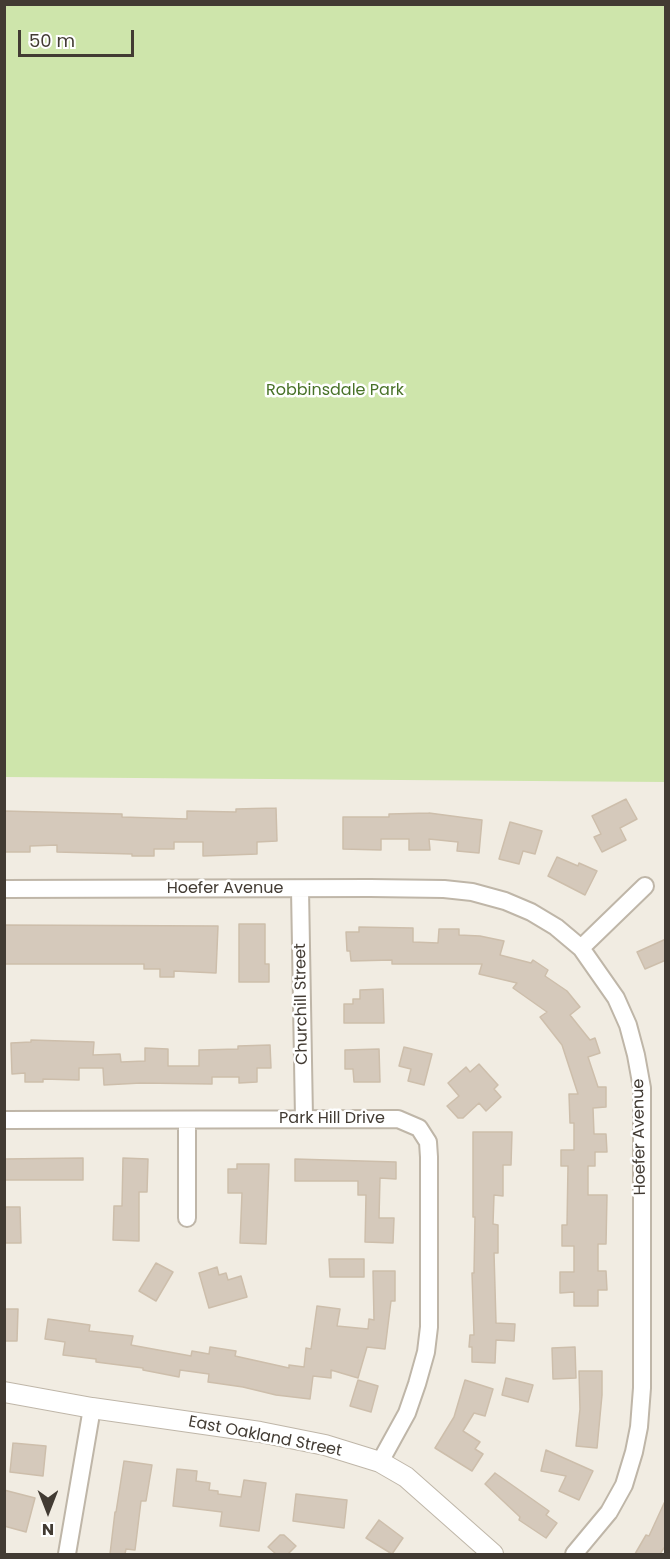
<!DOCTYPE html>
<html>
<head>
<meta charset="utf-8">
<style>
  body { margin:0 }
  #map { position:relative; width:670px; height:1559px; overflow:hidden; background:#f1ece2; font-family:Poppins,sans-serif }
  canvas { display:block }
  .frame { position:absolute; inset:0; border:6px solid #423b33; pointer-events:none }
  .north { position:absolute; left:18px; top:1481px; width:60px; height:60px; -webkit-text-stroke:4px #fff; paint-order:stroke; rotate:180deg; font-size:16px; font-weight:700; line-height:24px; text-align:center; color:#423b33 }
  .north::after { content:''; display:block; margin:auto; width:21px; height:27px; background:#423b33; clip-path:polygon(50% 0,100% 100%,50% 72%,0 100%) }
  .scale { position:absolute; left:18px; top:30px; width:116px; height:27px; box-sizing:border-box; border:3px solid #423b33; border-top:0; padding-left:8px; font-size:18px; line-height:21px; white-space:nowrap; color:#423b33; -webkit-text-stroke:4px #fff; paint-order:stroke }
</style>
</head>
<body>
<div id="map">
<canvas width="670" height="1559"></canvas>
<div class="frame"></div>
<div class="north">N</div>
<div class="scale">50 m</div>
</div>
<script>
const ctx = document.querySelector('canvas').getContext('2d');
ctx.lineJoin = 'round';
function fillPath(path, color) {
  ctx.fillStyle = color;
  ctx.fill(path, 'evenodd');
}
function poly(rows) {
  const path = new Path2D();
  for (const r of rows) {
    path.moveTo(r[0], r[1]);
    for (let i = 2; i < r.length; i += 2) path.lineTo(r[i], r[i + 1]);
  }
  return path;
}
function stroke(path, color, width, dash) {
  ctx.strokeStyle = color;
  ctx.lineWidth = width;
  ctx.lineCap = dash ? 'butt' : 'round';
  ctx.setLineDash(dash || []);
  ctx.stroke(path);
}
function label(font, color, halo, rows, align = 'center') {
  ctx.font = font + ' Poppins,sans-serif';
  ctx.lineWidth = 5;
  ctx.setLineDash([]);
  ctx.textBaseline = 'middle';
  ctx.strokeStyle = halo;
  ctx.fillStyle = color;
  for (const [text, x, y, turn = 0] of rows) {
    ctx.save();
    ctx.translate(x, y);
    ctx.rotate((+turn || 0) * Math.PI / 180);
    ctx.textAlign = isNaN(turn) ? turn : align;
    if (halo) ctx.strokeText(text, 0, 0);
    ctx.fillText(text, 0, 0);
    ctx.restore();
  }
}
fillPath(poly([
  [5,4,665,5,665,782,5,777]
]), '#cee5ab');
const building = poly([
  [626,799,637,819,620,828,626,840,602,852,594,837,601,834,592,816,626,799],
  [276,808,277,841,257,842,257,854,203,856,203,842,174,842,174,849,154,849,154,856,132,856,132,854,57,852,57,845,30,846,30,852,4,852,4,811,122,814,122,817,187,819,187,811,236,812,236,809,276,808],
  [429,813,482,820,479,853,457,851,458,842,429,839,430,850,409,850,409,839,381,839,381,850,343,849,343,817,389,817,389,814,429,813],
  [510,822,542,831,535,854,523,851,519,864,499,859,510,822],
  [557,857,578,866,579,863,597,871,585,895,548,876,557,857],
  [239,924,265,924,265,964,269,964,269,982,239,982,239,924],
  [4,925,218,926,216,973,174,971,174,977,160,977,160,969,144,969,144,964,4,964,4,925],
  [359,927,413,928,413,942,438,943,439,929,459,929,459,935,480,936,504,941,500,955,531,963,533,960,548,970,545,976,567,991,580,1007,570,1015,590,1040,595,1038,600,1053,588,1057,598,1087,606,1087,606,1107,593,1108,594,1134,606,1134,607,1152,595,1152,595,1166,588,1166,588,1195,607,1195,606,1244,598,1244,598,1271,606,1271,607,1290,598,1290,598,1306,574,1306,574,1292,560,1293,560,1272,574,1272,574,1246,562,1246,562,1225,567,1225,568,1166,561,1166,561,1150,574,1150,574,1123,570,1123,569,1094,578,1094,562,1045,540,1017,547,1012,513,988,517,983,479,974,482,964,392,964,392,960,351,961,350,951,347,951,346,932,359,932,359,927],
  [666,939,666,960,645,969,637,952,666,939],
  [383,989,384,1023,344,1023,344,1004,353,1004,353,999,360,999,360,990,383,989],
  [31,1040,94,1042,93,1055,120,1054,121,1062,145,1061,145,1048,168,1049,168,1066,199,1066,199,1050,238,1049,238,1046,270,1045,271,1068,257,1068,257,1082,239,1083,239,1077,212,1077,212,1084,141,1083,104,1085,103,1068,79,1068,79,1080,43,1079,43,1082,25,1082,25,1073,12,1074,11,1043,31,1042,31,1040],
  [404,1047,432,1054,424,1085,408,1081,411,1069,399,1066,404,1047],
  [379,1049,380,1082,354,1082,353,1069,345,1069,345,1050,379,1049],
  [479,1064,498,1085,494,1089,501,1097,486,1111,479,1103,463,1118,458,1118,447,1106,459,1096,448,1083,466,1067,470,1072,479,1064],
  [473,1132,512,1132,511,1165,503,1165,503,1196,494,1195,493,1224,498,1225,498,1253,494,1253,496,1323,515,1324,514,1341,496,1340,495,1363,472,1362,472,1347,469,1347,470,1335,474,1335,472,1273,474,1273,475,1217,473,1217,473,1132],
  [83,1158,83,1180,4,1180,4,1159,83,1158],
  [123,1158,148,1159,147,1192,139,1192,139,1241,113,1240,114,1206,122,1206,123,1158],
  [295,1159,396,1162,396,1179,380,1178,379,1218,394,1218,393,1243,365,1242,366,1195,358,1195,358,1181,295,1181,295,1159],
  [237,1164,269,1164,266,1244,240,1243,242,1193,228,1193,228,1169,237,1169,237,1164],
  [4,1207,20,1207,21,1243,4,1243,4,1207],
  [329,1259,364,1259,364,1277,330,1277,329,1259],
  [156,1263,173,1272,156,1301,139,1291,156,1263],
  [217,1267,219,1275,226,1273,228,1280,241,1276,247,1297,209,1308,199,1273,217,1267],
  [373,1271,395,1271,395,1301,391,1301,385,1349,367,1347,358,1378,331,1370,331,1378,313,1376,310,1399,276,1395,243,1387,208,1382,209,1374,180,1370,179,1377,143,1370,143,1368,96,1362,96,1359,63,1355,65,1342,45,1339,48,1319,90,1325,89,1331,133,1336,131,1345,191,1356,192,1351,209,1354,210,1347,236,1351,235,1356,289,1368,289,1365,304,1367,306,1348,311,1349,317,1306,340,1309,337,1326,368,1329,369,1319,374,1320,373,1271],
  [4,1309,18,1309,17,1341,4,1341,4,1309],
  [575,1347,576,1378,553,1379,552,1348,575,1347],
  [579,1371,602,1371,602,1395,597,1448,576,1446,580,1409,579,1371],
  [506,1378,533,1385,528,1402,502,1395,506,1378],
  [358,1380,378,1386,371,1412,350,1406,358,1380],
  [465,1380,493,1389,485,1416,474,1413,463,1431,480,1442,475,1449,483,1454,472,1471,435,1448,454,1417,465,1380],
  [13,1443,46,1446,43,1476,10,1472,13,1443],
  [546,1450,593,1471,579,1500,559,1491,566,1476,541,1471,546,1450],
  [124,1461,152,1465,146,1501,141,1501,135,1550,126,1549,125,1554,110,1554,115,1512,116,1512,124,1461],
  [177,1469,197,1471,196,1481,210,1483,209,1490,218,1491,218,1494,241,1497,244,1480,266,1483,259,1531,220,1526,222,1512,173,1506,177,1469],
  [495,1473,549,1511,546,1515,557,1523,546,1538,519,1520,520,1517,485,1484,495,1473],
  [4,1490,35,1498,26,1532,4,1526,4,1490],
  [296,1494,347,1500,344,1528,293,1521,296,1494],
  [666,1499,666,1545,660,1554,635,1554,646,1535,649,1536,666,1499],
  [379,1520,403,1538,392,1554,366,1538,379,1520],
  [280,1535,284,1535,296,1546,288,1554,276,1554,268,1547,280,1535]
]);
fillPath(building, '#d5c9bb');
stroke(building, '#cdbeab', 1.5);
const minor = poly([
  [4,889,370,888,444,889,472,892,505,901,531,912,556,927,581,948,616,998,628,1025,636,1055,642,1088,642,1388,639,1427,634,1452,624,1485,609,1512,574,1554],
  [300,889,304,1118],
  [581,948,645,886],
  [4,1120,398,1119,419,1128,428,1142,429,1157,429,1327,426,1352,417,1384,407,1413,380,1462],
  [187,1120,187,1218],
  [67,1554,92,1408]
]);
const tertiary = poly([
  [4,1392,92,1408,260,1432,325,1445,380,1462,406,1477,493,1554]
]);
stroke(minor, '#bfb6a8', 20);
stroke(tertiary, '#bfb6a8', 22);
stroke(minor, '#fff', 16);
stroke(tertiary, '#fff', 20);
label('16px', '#487228', '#fff', [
  ["Robbinsdale Park",335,391]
]);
label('16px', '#423b33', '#fff', [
  ["Hoefer Avenue",225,889],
  ["Churchill Street",302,1004,-91],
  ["Park Hill Drive",332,1119],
  ["Hoefer Avenue",640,1137,-91],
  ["East Oakland Street",265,1437,11]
]);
</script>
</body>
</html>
